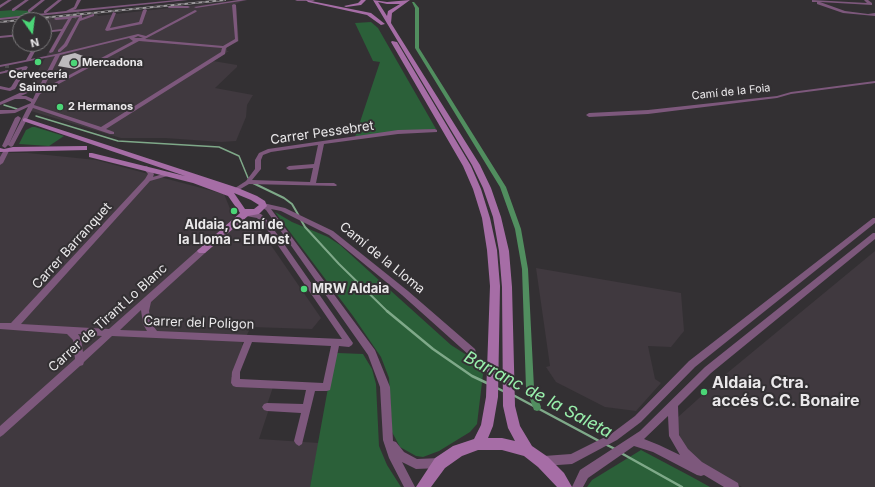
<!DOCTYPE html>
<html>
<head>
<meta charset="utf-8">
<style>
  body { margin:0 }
  #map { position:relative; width:875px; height:487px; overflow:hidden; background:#333033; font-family:Inter,sans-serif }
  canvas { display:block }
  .north { position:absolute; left:12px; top:12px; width:40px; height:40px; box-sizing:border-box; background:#333033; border:1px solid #7c7a7c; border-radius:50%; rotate:166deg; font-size:11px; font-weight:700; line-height:16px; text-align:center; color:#eae8ea }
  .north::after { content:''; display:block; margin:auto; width:14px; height:18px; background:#4bd677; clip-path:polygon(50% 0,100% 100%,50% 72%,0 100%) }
</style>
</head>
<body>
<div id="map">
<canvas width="875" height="487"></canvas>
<div class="north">N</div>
</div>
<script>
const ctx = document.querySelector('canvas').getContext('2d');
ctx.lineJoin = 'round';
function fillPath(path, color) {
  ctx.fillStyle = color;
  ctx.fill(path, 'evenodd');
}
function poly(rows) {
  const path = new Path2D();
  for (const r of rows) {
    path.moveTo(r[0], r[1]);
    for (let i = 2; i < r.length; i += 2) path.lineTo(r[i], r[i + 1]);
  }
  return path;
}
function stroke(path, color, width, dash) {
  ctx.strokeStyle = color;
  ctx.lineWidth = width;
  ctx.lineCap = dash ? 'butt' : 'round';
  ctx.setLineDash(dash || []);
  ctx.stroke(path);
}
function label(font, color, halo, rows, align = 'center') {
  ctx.font = font + ' Inter,sans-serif';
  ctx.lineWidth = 4;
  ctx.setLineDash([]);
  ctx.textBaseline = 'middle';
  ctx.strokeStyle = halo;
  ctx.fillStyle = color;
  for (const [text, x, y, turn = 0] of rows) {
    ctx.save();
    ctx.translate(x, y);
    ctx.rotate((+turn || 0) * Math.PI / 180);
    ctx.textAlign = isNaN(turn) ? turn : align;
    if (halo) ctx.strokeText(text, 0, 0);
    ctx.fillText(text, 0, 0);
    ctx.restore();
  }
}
fillPath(poly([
  [241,0,243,1,236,4,239,41,227,47,227,51,229,51,213,61,237,65,237,67,215,88,253,95,247,105,246,117,236,141,221,142,165,138,121,138,31,111,44,86,28,88,61,30,44,31,44,22,50,21,38,19,97,14,98,16],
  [0,153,28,153,96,160,224,194,233,216,255,222,321,318,312,329,251,327,242,344,244,347,231,377,234,377,231,384,273,387,266,408,269,409,259,439,319,443,310,487,0,487],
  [875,251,875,487,742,487,694,460,681,440,678,431,678,417,726,374],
  [536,268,681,293,684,331,671,347,648,346,655,379,661,383,636,411,605,407,556,382,546,367,550,366]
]), '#40393f');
fillPath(poly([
  [13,10,29,11,33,15,0,18,0,11],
  [371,22,378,28,436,129,355,137,380,62,373,61,355,23],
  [32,127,35,127,64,136,49,146,19,144,26,130],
  [275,212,292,222,328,237,340,245,451,345,484,366,477,424,470,432,439,451,423,457,416,456,400,447,392,432,389,378,381,357,353,316],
  [338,353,363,354,372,369,376,384,379,446,387,465,401,487,310,487,334,355],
  [641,450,692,477,710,487,587,487,592,480]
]), '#2b6039');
stroke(poly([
  [4,105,17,109],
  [36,116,118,141,219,147,239,156,248,178]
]), '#7fa989', 1.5);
stroke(poly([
  [253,183,284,198,292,204,299,216],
  [301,220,305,227,339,264,388,312]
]), '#7fa989', 2);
stroke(poly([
  [387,311,433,349,472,376,489,384],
  [497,388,505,392],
  [513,395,599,441],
  [605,444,615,449],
  [621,453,682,487]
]), '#7fa989', 2.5);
fillPath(poly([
  [412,2,414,2,419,8,419,48,506,187,521,229,528,269,534,388,541,407,540,410,537,411,534,410,526,388,522,269,515,229,500,187,415,48,415,8,412,2]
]), '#518e5f');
fillPath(poly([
  [75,53,94,60,75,69,58,66,63,56]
]), '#bdbabd');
stroke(poly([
  [74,18,78,11],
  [7,64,7,71]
]), '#4e4c4e', 4, [4, 2]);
fillPath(poly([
  [8,0,12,0,0,8,0,5,8,0],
  [25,0,29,0,14,11,12,11,12,9,25,0],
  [41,0,45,0,30,12,28,12,28,10,41,0],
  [58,0,62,0,46,13,44,13,44,11,58,0],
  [77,0,81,0,76,9,73,10,176,0,188,0,0,20,0,18,66,11,74,7,77,0],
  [238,0,247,0,196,8,194,7,238,0],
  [295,0,315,0,313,1,297,1,295,0],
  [812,0,867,3,864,0,868,0,872,3,872,5,820,2,845,11,868,14,875,13,875,16,843,13,817,4,817,2,812,2,812,0],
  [234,4,236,5,238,41,226,48,225,54,106,129,114,132,114,134,110,134,33,108,13,146,11,147,8,145,5,148,2,146,15,118,18,116,21,118,9,144,28,107,15,113,0,114,0,110,14,110,31,103,31,102,25,99,15,99,0,105,0,102,41,83,55,56,0,67,0,65,26,60,35,44,39,44,31,59,56,54,138,34,146,36,195,10,197,11,196,12,145,39,223,46,235,39,232,5,234,4],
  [138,36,143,38,134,38,138,36],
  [129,38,133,41,43,89,60,55,129,38],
  [139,41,222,48,221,52,101,127,34,105,40,94,139,41],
  [38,88,33,99,26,96,21,96,38,88],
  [169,6,188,6,190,7,188,8,168,8,169,6],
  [145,9,147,10,142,24,107,31,105,30,113,12,116,13,110,28,139,22,143,10,145,9],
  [93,14,94,14,94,16,80,21,67,46,60,52,58,52,58,50,64,44,79,17,72,18,53,52,50,53,49,52,61,31,44,33,44,31,62,29,68,19,56,20,54,19,55,18,79,15,82,15,82,18,93,14],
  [20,34,20,36,0,38,0,36,20,34],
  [26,66,28,67,15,89,10,91,0,89,0,86,9,88,11,87,22,69,0,74,0,72,26,66],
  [875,81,875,83,791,94,777,98,648,114,589,117,586,115,589,113,648,110,777,96,791,92,875,81],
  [435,129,437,130,437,132,398,134,324,144,316,183,334,183,337,185,336,186,249,184,237,191,235,192,232,190,246,181,255,169,255,160,259,153,268,149,398,130,435,129],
  [318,145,314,164,289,166,286,168,289,170,313,168,310,182,252,180,261,169,261,160,263,155,271,152,318,145],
  [6,149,9,151,3,163,0,165,0,157,4,150,6,149],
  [146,166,148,167,154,174,153,177,169,172,172,174,171,175,150,181,21,324,109,329,199,249,202,248,205,249,206,251,205,253,151,302,149,311,151,323,157,331,342,339,264,225,257,218,246,216,245,214,248,212,261,214,268,221,353,343,352,345,349,347,339,346,330,390,327,391,315,391,302,444,299,446,296,444,294,441,301,413,267,411,264,410,262,407,264,404,267,403,303,404,306,390,236,387,233,386,231,383,232,372,244,342,112,336,84,362,83,365,80,366,3,435,0,437,0,426,75,359,73,340,67,334,0,329,0,323,11,323,145,179,148,174,143,168,146,166],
  [141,310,143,324,147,331,120,330,141,310],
  [78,334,102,336,83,352,81,339,78,334],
  [252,342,331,346,323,383,240,379,240,372,252,342],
  [263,203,285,208,333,231,408,291,475,349,476,352,475,355,472,356,469,355,402,295,329,235,281,211,271,209,375,350,390,387,393,441,396,442,404,452,417,459,440,458,444,459,445,463,444,467,440,468,416,469,402,462,415,487,404,487,389,458,383,440,380,387,368,355,266,210,261,207,260,205,263,203],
  [873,218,875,218,875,223,695,367,641,422,617,440,572,464,544,466,540,465,539,461,540,457,544,456,571,454,611,434,635,416,689,361,873,218],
  [873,233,875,233,875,239,711,373,678,406,679,435,688,449,702,462,738,483,739,487,724,487,704,475,701,476,697,475,653,452,634,446,588,478,583,487,572,487,580,470,640,431,705,367,873,233],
  [668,416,669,436,680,455,659,445,644,439,668,416]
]), '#7d587c');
fillPath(poly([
  [306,0,371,13,385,24,381,25,367,15,308,2,306,0],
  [361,0,366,0,361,5,346,7,344,6,358,3,361,0],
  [373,0,387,2,410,0,392,13,391,23,480,165,491,188,501,217,509,251,512,287,515,406,520,426,532,446,548,457,564,473,572,487,557,487,538,467,524,456,502,450,478,450,462,456,445,468,431,487,416,487,435,458,453,446,474,439,481,425,486,397,490,286,487,250,482,218,473,189,463,166,391,42,392,41,397,42,471,166,481,189,490,218,497,250,500,286,498,397,493,426,488,438,502,438,515,441,508,428,503,406,502,287,499,251,493,217,483,188,472,165,373,0],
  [378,2,387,4,400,4,388,11,387,16,378,2],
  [25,118,238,188,257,196,265,201,267,206,259,214,248,216,205,253,199,253,197,251,199,249,240,213,228,196,193,183,89,157,89,153,92,153,185,176,23,121,23,119,25,118],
  [234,193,251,200,259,205,254,209,245,209,234,193],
  [84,146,87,146,87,150,0,152,0,148,4,149,13,147,84,146]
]), '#a66da6');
const rail = poly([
  [0,22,225,0]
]);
stroke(rail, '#9d9a9d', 2);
stroke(rail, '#333033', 1, [3.5]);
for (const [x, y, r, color] of [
  [38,62,4,"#4bd677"],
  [74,63,4,"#4bd677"],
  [60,107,4,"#4bd677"],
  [234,211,4,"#4bd677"],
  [304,289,4,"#4bd677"],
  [704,392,4,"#4bd677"]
]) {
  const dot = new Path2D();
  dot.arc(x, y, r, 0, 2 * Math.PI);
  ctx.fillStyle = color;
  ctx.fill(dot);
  stroke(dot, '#333033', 1.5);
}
label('bold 11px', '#eae8ea', '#333033', [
  ["Mercadona",82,63],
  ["Cervecería",38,75,"center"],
  ["Saimor",38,88,"center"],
  ["2 Hermanos",68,107]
], 'left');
label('11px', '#eae8ea', '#333033', [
  ["Camí de la Foia",731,92,-6]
]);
label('13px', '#eae8ea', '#333033', [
  ["Carrer Pessebret",322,133,-8],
  ["Carrer Barranquet",72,246,-48],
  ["Camí de la Lloma",382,258,39],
  ["Carrer de Tirant Lo Blanc",108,318,-42],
  ["Carrer del Poligon",199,323,2]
]);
label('bold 13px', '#eae8ea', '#333033', [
  ["Aldaia, Camí de",234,225],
  ["la Lloma - El Most",234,240],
  ["MRW Aldaia",312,289,"left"]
]);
label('bold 16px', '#eae8ea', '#333033', [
  ["Aldaia, Ctra.",712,383],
  ["accés C.C. Bonaire",712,401]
], 'left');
label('italic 17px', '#99f0ac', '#333033', [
  ["Barranc de la Saleta",538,395,28]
]);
</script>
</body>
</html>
